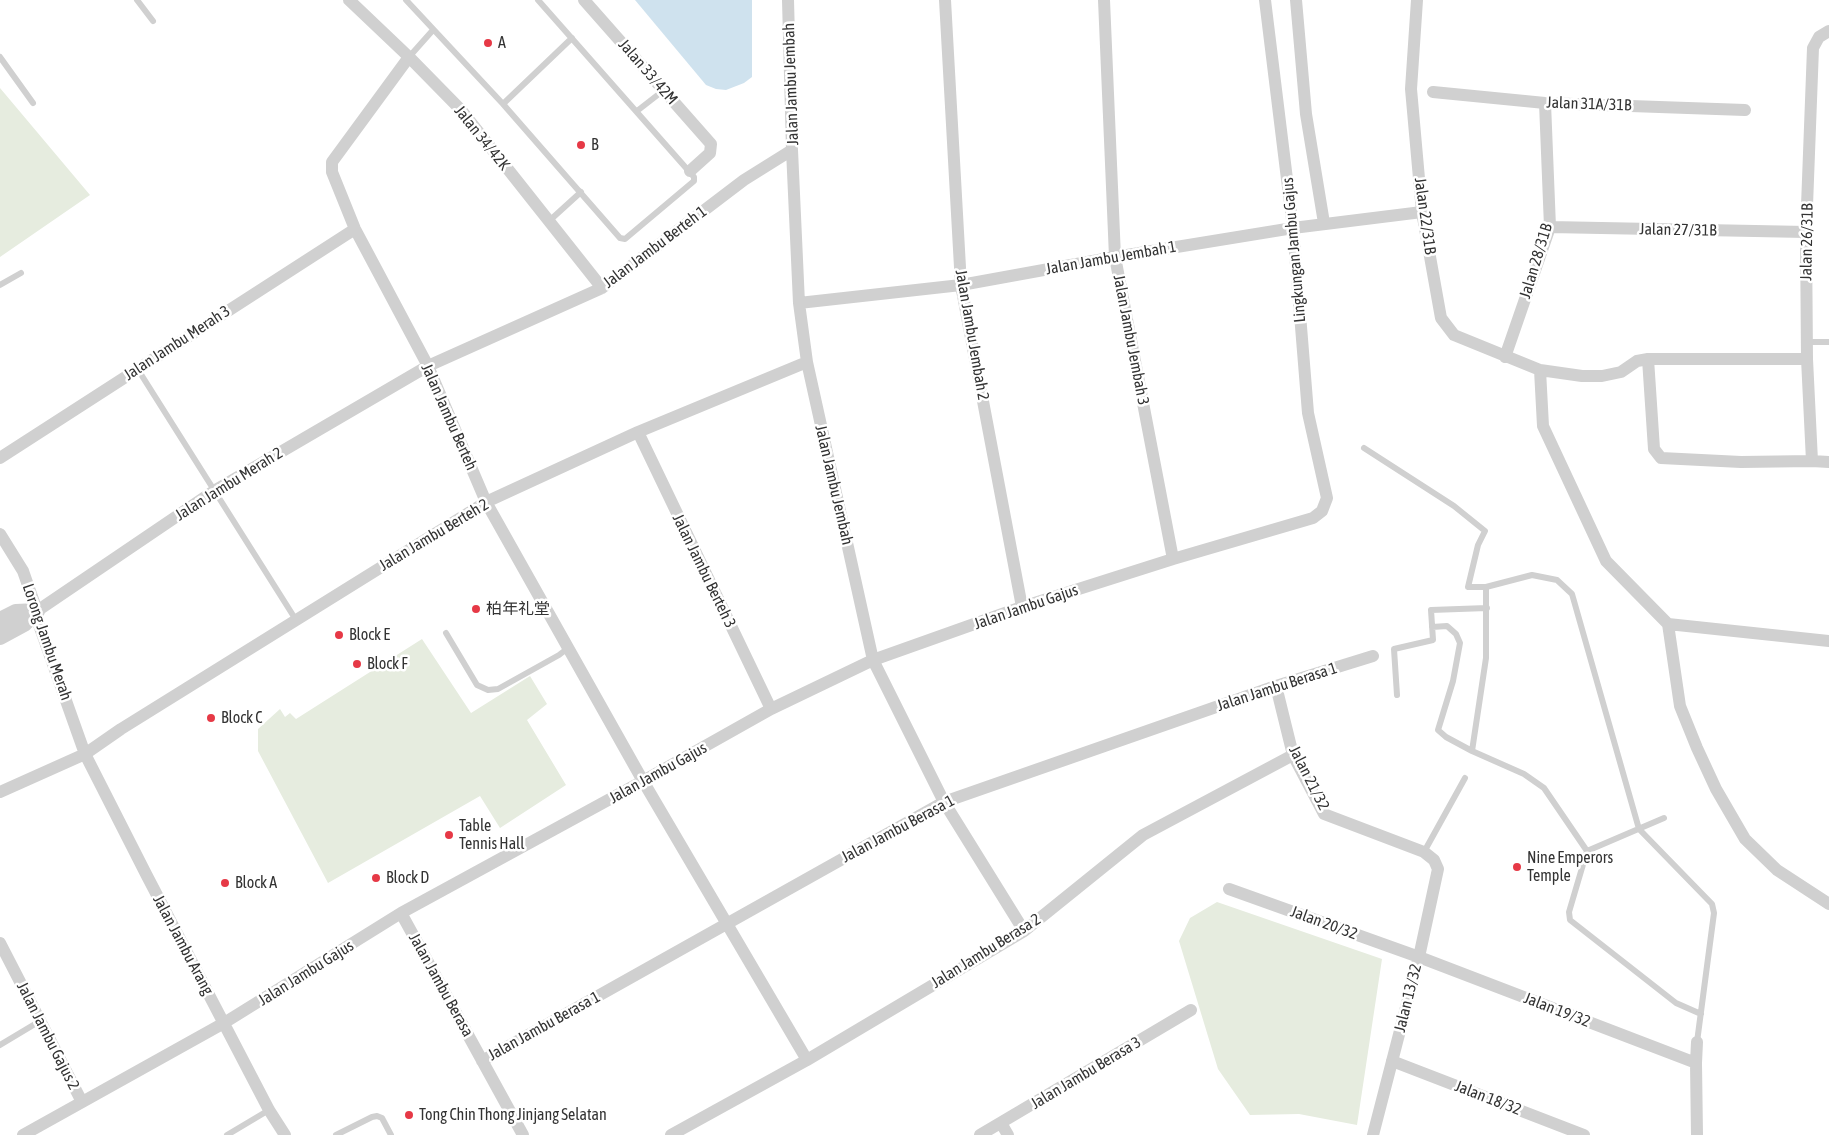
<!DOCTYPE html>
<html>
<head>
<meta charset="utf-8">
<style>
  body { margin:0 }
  canvas { display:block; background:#fff }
</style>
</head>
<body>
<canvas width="1829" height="1135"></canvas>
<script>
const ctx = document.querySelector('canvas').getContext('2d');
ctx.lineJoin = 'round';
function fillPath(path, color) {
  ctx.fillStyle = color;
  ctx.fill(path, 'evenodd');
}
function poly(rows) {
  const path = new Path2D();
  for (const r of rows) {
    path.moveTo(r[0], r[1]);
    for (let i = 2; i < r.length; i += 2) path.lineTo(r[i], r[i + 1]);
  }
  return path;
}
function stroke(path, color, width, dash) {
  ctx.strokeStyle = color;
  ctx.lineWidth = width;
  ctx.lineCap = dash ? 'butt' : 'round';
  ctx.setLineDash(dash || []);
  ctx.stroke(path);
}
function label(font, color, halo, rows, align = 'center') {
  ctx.font = font + ' "Asap Condensed","Noto Sans SC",sans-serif';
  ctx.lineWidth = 5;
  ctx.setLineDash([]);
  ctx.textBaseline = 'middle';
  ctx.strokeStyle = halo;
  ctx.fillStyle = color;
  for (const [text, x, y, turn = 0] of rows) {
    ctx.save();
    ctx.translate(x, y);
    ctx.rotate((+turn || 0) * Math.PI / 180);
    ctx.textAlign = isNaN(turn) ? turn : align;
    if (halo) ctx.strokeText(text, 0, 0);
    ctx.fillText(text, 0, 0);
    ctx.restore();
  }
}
fillPath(poly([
  [0,88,90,195,0,257],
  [422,639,471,713,530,676,547,704,527,720,566,785,500,828,480,796,328,883,258,751,258,729,280,709,285,717,290,713,296,719],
  [1217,902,1382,959,1357,1125,1299,1114,1250,1115,1218,1069,1179,941,1190,918]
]), '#e6ecdf');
fillPath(poly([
  [635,0,752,0,752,77,744,83,726,90,716,89,706,85]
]), '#cfe2ee');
stroke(poly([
  [137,0,153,21],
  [406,0,503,104,620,238,625,239,694,181,694,177,538,0],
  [0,57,33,103],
  [409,57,433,30],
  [503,104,572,38],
  [637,111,664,90],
  [548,222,581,192],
  [0,285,21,273],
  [1807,342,1829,342],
  [137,368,296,620],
  [1364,448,1454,506,1485,531,1478,545,1468,587,1486,587,1532,575,1557,580,1572,594,1639,829,1712,904,1714,913,1697,1042],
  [1486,587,1486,658,1472,751,1524,774,1544,788,1587,851,1569,912,1570,920,1676,1003,1701,1014],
  [1432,627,1447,626,1456,634,1460,643,1453,681,1438,730,1446,737,1472,751],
  [446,633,477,685,488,690,498,689,559,655,568,648],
  [1397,695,1394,649,1433,640,1431,610,1487,608],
  [1587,851,1664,818],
  [1424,852,1465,778],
  [0,1045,40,1021],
  [227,1135,269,1110],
  [336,1135,372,1117,377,1116,382,1118,391,1135]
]), '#d0d0d0', 6);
stroke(poly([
  [349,0,409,57,461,110,602,288],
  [584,0,711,144,710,153,690,171],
  [788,0,792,150,799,303,807,362,873,660,944,802,1024,931],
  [945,0,961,285,1022,607],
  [1104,0,1115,257,1173,559],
  [1296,0,1306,114,1324,223],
  [1417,0,1411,89,1422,212,1441,318,1454,335,1540,370,1582,376,1602,376,1621,372,1637,361,1648,359,1807,359],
  [1829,31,1819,37,1813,48,1806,232,1807,359,1812,461,1829,462],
  [409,57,332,162,332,172,355,229,428,366,486,502,643,781,807,1060],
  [1433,92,1545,103,1745,110],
  [1550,227,1806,232],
  [799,303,961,285,1115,257,1293,228,1422,212],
  [1505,357,1550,227,1545,103],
  [1648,359,1654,449,1661,458,1741,462,1812,461],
  [1540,370,1543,426,1606,561,1668,624,1829,641],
  [638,432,771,709],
  [0,458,355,229],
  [0,534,23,571,37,611,38,622,85,754,146,874,269,1110,285,1135],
  [37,611,214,491,428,366,602,288,744,180,792,150],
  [1668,624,1680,706,1697,748,1716,789,1745,839,1777,870,1829,904],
  [1276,686,1293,755,1324,814,1424,852,1434,860,1438,869,1419,957,1373,1135],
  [0,792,85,754,121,729,486,502,638,432,807,362],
  [1229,889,1419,957,1696,1063],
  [401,913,523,1135],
  [0,943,82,1102],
  [482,1061,944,802,1276,686,1373,656],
  [1392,1061,1584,1135],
  [1001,1123,1008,1135],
  [23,1135,224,1023,401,913,643,781,771,709,873,660,1022,607,1173,559,1313,518,1322,511,1327,498,1308,413,1293,228,1265,0],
  [671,1135,807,1060,1024,931,1143,835,1293,755],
  [980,1135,1191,1010],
  [1697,1135,1696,1063,1697,1042]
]), '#d0d0d0', 12);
stroke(poly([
  [0,620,16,612,37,611],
  [0,637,24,624,37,611]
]), '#d0d0d0', 16);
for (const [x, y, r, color] of [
  [488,43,5,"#e63946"],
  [581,145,5,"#e63946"],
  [476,609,5,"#e63946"],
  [339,635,5,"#e63946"],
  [357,664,5,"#e63946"],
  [211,718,5,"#e63946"],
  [449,835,5,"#e63946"],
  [1517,867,5,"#e63946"],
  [376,878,5,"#e63946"],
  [225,883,5,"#e63946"],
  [409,1115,5,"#e63946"]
]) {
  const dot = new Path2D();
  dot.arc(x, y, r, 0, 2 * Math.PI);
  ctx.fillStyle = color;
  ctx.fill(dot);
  stroke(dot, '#fff', 2);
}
label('16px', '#333', '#fff', [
  ["A",498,43],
  ["B",591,145],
  ["柏年礼堂",486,609],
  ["Block E",349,635],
  ["Block F",367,664],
  ["Block C",221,718],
  ["Table",459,826],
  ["Tennis Hall",459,844],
  ["Nine Emperors",1527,858],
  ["Temple",1527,876],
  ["Block D",386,878],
  ["Block A",235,883],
  ["Tong Chin Thong Jinjang Selatan",419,1115]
], 'left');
label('16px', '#333', '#fff', [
  ["Jalan 33/42M",648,72,49],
  ["Jalan Jambu Jembah",791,84,-92],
  ["Jalan 31A/31B",1589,104,2],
  ["Jalan 34/42K",482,138,51],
  ["Jalan 22/31B",1425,216,82],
  ["Jalan 27/31B",1678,230,1],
  ["Jalan 26/31B",1807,242,-89],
  ["Jalan Jambu Berteh 1",655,247,-37],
  ["Lingkungan Jambu Gajus",1294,250,-95],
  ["Jalan Jambu Jembah 1",1111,258,-10],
  ["Jalan 28/31B",1536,261,-73],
  ["Jalan Jambu Jembah 2",972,335,80],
  ["Jalan Jambu Jembah 3",1131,340,79],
  ["Jalan Jambu Merah 3",177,343,-33],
  ["Jalan Jambu Berteh",449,417,66],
  ["Jalan Jambu Merah 2",229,484,-32],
  ["Jalan Jambu Jembah",834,485,77],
  ["Jalan Jambu Berteh 2",434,535,-31],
  ["Jalan Jambu Berteh 3",704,571,64],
  ["Jalan Jambu Gajus",1026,607,-19],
  ["Lorong Jambu Merah",47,642,71],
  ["Jalan Jambu Berasa 1",1277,687,-18],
  ["Jalan Jambu Gajus",658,773,-29],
  ["Jalan 21/32",1309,778,63],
  ["Jalan Jambu Berasa 1",898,829,-28],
  ["Jalan 20/32",1324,923,20],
  ["Jalan Jambu Arang",183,945,62],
  ["Jalan Jambu Berasa 2",986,951,-32],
  ["Jalan Jambu Gajus",306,973,-32],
  ["Jalan Jambu Berasa",441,985,61],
  ["Jalan 13/32",1408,998,-76],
  ["Jalan 19/32",1557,1010,21],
  ["Jalan Jambu Berasa 1",544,1026,-29],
  ["Jalan Jambu Gajus 2",48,1036,63],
  ["Jalan Jambu Berasa 3",1086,1073,-31],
  ["Jalan 18/32",1488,1098,21]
]);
</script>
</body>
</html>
